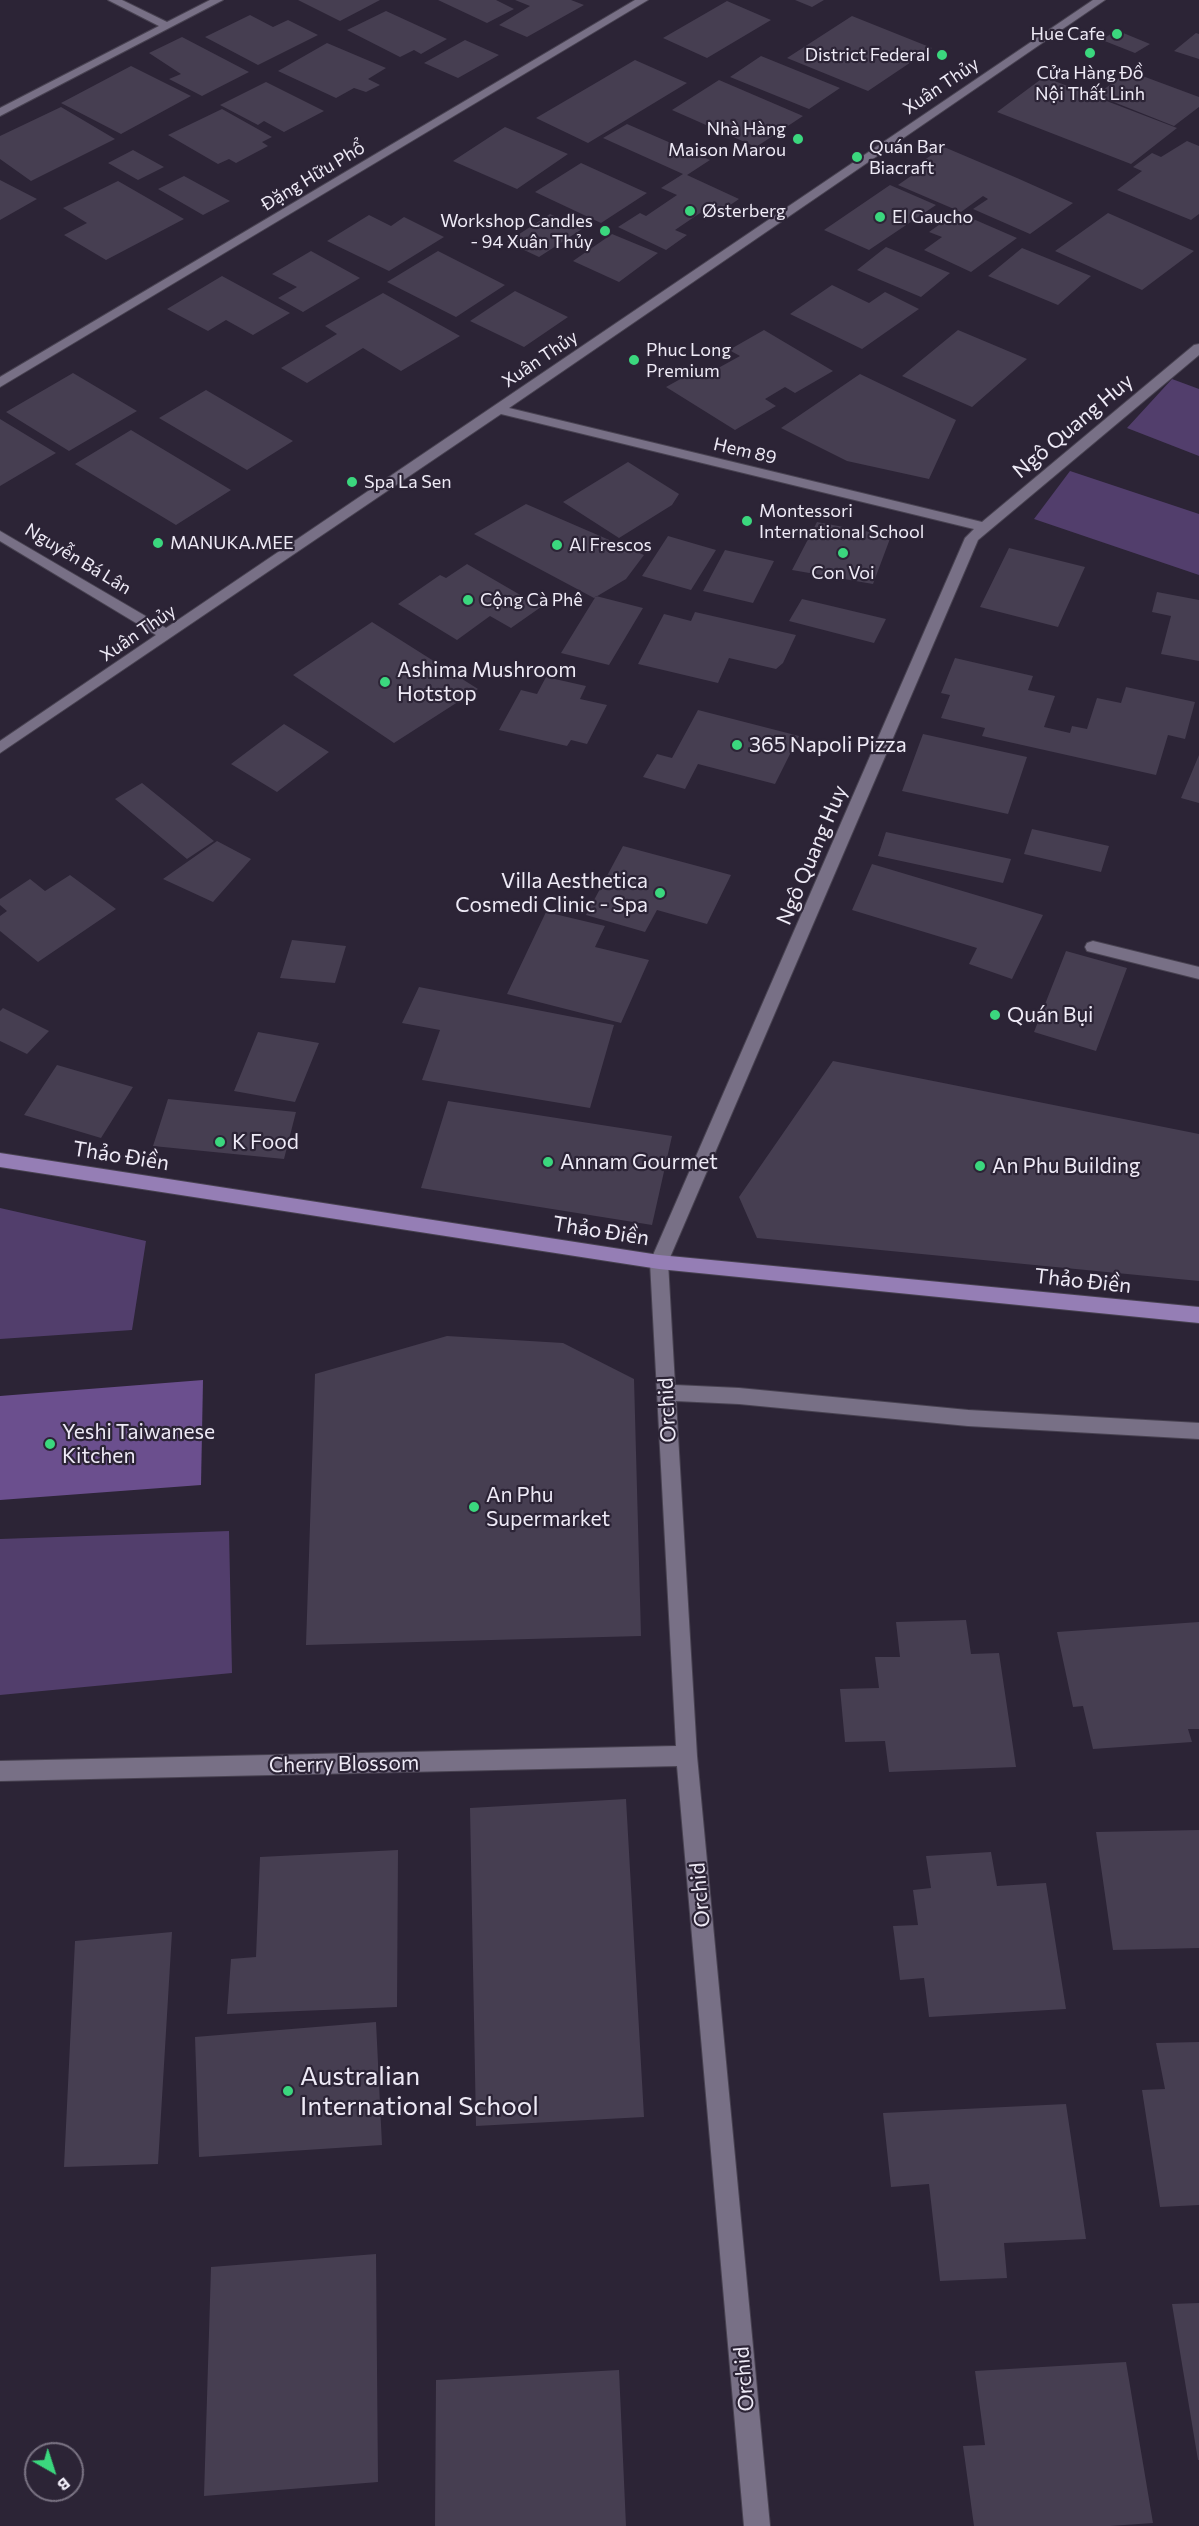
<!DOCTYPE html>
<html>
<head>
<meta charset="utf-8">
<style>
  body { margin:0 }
  #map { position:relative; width:1199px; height:2526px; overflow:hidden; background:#2c2436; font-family:Commissioner,sans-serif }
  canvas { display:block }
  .north { position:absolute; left:24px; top:2442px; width:60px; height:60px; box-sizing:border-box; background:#2c2436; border:2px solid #7a7383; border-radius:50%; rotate:141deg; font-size:16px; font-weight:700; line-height:24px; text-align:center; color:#eeeaf6 }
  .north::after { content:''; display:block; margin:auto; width:21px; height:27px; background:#3bd77e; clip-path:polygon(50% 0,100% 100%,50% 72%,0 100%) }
</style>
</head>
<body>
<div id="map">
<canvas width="1199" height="2526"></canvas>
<div class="north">B</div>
</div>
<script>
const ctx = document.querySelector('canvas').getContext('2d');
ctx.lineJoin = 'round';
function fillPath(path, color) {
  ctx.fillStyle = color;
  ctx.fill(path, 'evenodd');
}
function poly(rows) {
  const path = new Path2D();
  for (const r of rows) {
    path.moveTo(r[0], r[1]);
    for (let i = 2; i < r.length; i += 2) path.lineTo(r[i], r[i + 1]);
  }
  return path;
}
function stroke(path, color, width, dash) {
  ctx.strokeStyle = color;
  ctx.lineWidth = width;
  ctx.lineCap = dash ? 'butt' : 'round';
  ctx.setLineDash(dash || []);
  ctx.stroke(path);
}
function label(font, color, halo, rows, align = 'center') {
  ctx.font = font + ' Commissioner,sans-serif';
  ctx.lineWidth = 4.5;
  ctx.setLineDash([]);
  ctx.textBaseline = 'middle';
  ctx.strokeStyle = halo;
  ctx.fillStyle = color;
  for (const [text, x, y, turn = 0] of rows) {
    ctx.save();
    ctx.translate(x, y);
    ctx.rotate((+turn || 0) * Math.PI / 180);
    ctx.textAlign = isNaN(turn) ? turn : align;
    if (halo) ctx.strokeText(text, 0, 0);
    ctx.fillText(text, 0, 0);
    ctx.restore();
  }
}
fillPath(poly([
  [1172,379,1199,389,1199,456,1127,428],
  [1070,471,1199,514,1199,575,1034,519],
  [0,1208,146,1241,132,1330,0,1339],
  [229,1531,232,1673,0,1695,0,1539]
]), '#523e6c');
fillPath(poly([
  [203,1380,201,1485,0,1500,0,1396]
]), '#6b4f8e');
fillPath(poly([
  [298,0,380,0,340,21],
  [438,0,496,0,514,9,487,23],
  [515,0,571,0,584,5,527,37,499,25,530,6],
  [795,0,824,0,812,7],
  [727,1,771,20,707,58,663,38],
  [386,11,447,39,421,54,414,50,400,57,347,30],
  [250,15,273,27,288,20,318,35,258,65,205,37],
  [852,16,932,48,868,91,787,58],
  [1116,30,1150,44,1135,53,1102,40],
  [1196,33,1199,34,1199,59,1174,51],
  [182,37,249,72,202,96,169,79,181,74,149,53],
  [465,40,499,55,458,78,424,63],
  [327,43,386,68,368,79,380,85,366,92,354,88,336,98,278,71],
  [761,56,840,88,809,109,730,77],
  [635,60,687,83,588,143,536,118],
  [131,66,191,96,121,134,61,103],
  [1129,71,1199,97,1199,107,1174,126,1096,95],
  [1044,77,1177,128,1131,164,997,112],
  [719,80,803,116,756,147,672,110],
  [266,82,324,111,284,132,264,121,258,125,220,105],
  [61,107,115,139,31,181,0,159,0,136],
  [222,109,272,137,262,142,268,146,236,163,229,159,218,164,168,135],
  [627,124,710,160,687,175,739,199,717,214,706,209,675,230,687,235,666,250,618,227,640,213,646,216,677,195,661,188,683,174,603,138],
  [505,127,568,154,517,189,453,161],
  [1187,141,1199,146,1199,214,1191,220,1117,190,1142,171,1133,167,1152,153,1161,157],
  [944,147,1017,178,1073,203,1030,234,973,209,988,199,983,196,961,212,898,185,921,169,915,166],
  [133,150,164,167,138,180,108,163],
  [581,163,647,193,601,223,535,192],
  [184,176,230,201,203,215,158,189],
  [0,180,37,199,0,220],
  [118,181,184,219,106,260,64,235,87,223,63,208],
  [890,185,936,205,869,250,824,230],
  [957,212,1017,238,971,272,924,250,942,237,929,232],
  [1108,213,1194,251,1142,290,1055,251],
  [550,214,582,229,539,257,507,242],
  [369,215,391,226,404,217,444,237,389,271,327,241],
  [612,234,658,253,619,282,573,261],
  [886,247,950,273,921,297,857,270],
  [1022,248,1091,276,1058,305,988,276],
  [311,251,360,278,303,312,278,298,297,287,272,274],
  [438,251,505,285,456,317,387,282],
  [222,276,290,313,253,335,226,320,208,331,167,309],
  [832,285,869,303,885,292,919,309,862,349,790,314],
  [515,291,568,317,524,347,470,321],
  [383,293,460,336,401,371,363,348,307,383,281,368,337,334,325,326],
  [764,330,833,371,795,393,785,387,765,399,776,406,735,430,666,387,702,367,711,372,740,356,729,350],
  [958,330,1027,359,972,407,902,376],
  [73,373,137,411,69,451,6,412],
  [860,374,956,420,929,479,847,461,781,428],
  [206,390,293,441,247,470,159,418],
  [0,419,56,453,0,486],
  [131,430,231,490,176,525,75,464],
  [628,462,679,494,672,505,619,538,563,502],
  [526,504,644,555,626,579,594,598,474,534],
  [817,522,891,536,873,584,792,570],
  [668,536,716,550,691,590,642,576],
  [1009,548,1085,567,1058,627,980,607],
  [725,550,774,561,753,603,703,591],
  [467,564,541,607,511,628,490,616,457,640,398,604,440,575,446,578],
  [1157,592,1199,600,1199,661,1161,654,1171,616,1152,612],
  [596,596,643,608,609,665,561,653],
  [802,599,886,619,874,643,789,621],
  [695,612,796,635,783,663,776,669,729,658,718,683,638,664,664,614,691,621],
  [372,622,478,689,394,743,293,675],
  [955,658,1033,676,1028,690,1055,696,1044,727,1070,733,1072,726,1087,729,1097,698,1121,703,1126,687,1195,702,1185,739,1168,735,1156,775,982,736,985,728,941,718,950,695,941,693],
  [546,677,586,686,580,699,607,705,587,744,571,740,567,746,499,730,521,690,537,694],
  [698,710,799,736,775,784,698,764,685,789,643,777,657,754,672,758],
  [284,724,329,752,277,792,231,764],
  [923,734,1027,757,1008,814,902,791],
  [1199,755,1199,803,1181,798],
  [142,783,214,841,187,859,115,799],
  [1032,829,1109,846,1101,872,1024,854],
  [886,832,1011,859,1003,883,878,856],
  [217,841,251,859,213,902,163,879],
  [623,846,731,875,707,924,657,910,645,932,586,915],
  [872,864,1043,915,1012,979,969,964,977,948,852,910],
  [70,875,116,909,38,962,0,931,0,916,7,911,0,905,0,899,30,879,45,891],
  [546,912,605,926,595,947,649,960,621,1023,507,994],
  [292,940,346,946,335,983,280,978],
  [1066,951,1127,968,1096,1051,1034,1032],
  [419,987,614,1025,590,1108,422,1080,440,1030,402,1023],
  [3,1008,49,1031,27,1054,0,1041,0,1011],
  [258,1032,319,1043,295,1102,234,1091],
  [833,1061,1199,1134,1199,1281,757,1238,739,1197],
  [57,1065,133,1087,101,1138,24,1115],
  [168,1099,296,1112,284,1159,153,1146],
  [448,1101,672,1136,652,1225,421,1188],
  [447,1336,563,1343,634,1379,641,1636,306,1645,315,1374],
  [966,1620,971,1654,999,1653,1016,1767,889,1772,885,1741,845,1742,840,1689,879,1688,875,1657,900,1657,896,1622],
  [1199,1622,1199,1729,1188,1729,1192,1742,1093,1749,1083,1706,1073,1707,1057,1632],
  [626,1799,644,2117,476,2126,470,1808],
  [1199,1830,1199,1948,1113,1950,1096,1832],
  [398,1850,397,2007,227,2014,231,1959,256,1957,260,1857],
  [991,1852,997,1886,1046,1883,1066,2009,929,2017,924,1978,900,1980,893,1926,918,1925,913,1890,931,1888,926,1856],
  [172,1932,158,2164,64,2167,75,1941],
  [376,2022,382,2145,199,2157,195,2037],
  [1199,2042,1199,2205,1160,2207,1142,2090,1165,2089,1156,2043],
  [1066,2104,1086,2239,1004,2243,1007,2278,940,2281,929,2184,891,2187,883,2113],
  [376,2254,378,2482,204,2496,211,2267],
  [1199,2303,1199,2460,1198,2460,1172,2304],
  [1126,2362,1153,2523,1110,2526,974,2526,963,2446,985,2445,975,2371],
  [619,2370,626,2526,435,2526,436,2380]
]), '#463e51');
const minor = poly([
  [108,0,122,0,167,22,210,0,223,0,0,116,0,108,159,26,108,0],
  [635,0,648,0,0,387,0,377,635,0],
  [1093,0,1105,0,509,408,982,522,1194,345,1199,344,1199,355,978,540,668,1262,675,1385,739,1388,968,1410,1199,1423,1199,1439,968,1426,739,1404,676,1401,697,1756,770,2526,744,2526,677,1766,0,1781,0,1761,676,1746,650,1262,965,538,974,529,501,414,0,753,0,741,156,635,0,541,0,531,166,628,1093,0],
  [1093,941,1199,967,1199,979,1087,951,1085,947,1087,943,1093,941]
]);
const major = poly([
  [0,1153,659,1255,1199,1307,1199,1323,659,1269,0,1167,0,1153]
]);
stroke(minor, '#484251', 2);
stroke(major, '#484251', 2);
fillPath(minor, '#787086');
fillPath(major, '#957eb5');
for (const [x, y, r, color] of [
  [1117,34,6,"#3bd77e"],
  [1090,53,6,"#3bd77e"],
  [942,55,6,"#3bd77e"],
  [798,139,6,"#3bd77e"],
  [857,157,6,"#3bd77e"],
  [690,211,6,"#3bd77e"],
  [880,217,6,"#3bd77e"],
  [605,231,6,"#3bd77e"],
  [634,360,6,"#3bd77e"],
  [352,482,6,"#3bd77e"],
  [747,521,6,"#3bd77e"],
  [158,543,6,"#3bd77e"],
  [557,545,6,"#3bd77e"],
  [843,553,6,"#3bd77e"],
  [468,600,6,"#3bd77e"],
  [385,682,6,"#3bd77e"],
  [737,745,6,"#3bd77e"],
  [660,893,6,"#3bd77e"],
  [995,1015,6,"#3bd77e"],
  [220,1142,6,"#3bd77e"],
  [548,1162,6,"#3bd77e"],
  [980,1166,6,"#3bd77e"],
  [50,1444,6,"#3bd77e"],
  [474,1507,6,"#3bd77e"],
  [288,2091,6,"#3bd77e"]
]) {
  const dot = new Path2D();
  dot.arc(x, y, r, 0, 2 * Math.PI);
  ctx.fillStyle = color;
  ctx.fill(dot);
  stroke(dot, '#2c2436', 2);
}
label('18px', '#eeeaf6', '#2c2436', [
  ["Hue Cafe",1105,34,"right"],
  ["District Federal",930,55,"right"],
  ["Cửa Hàng Đồ",1090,73,"center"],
  ["Nội Thất Linh",1090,94,"center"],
  ["Nhà Hàng",786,129,"right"],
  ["Maison Marou",786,150,"right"],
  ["Quán Bar",869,147],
  ["Biacraft",869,168],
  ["Østerberg",702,211],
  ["El Gaucho",892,217],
  ["Workshop Candles",593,221,"right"],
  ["- 94 Xuân Thủy",593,242,"right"],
  ["Phuc Long",646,350],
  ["Premium",646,371],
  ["Spa La Sen",364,482],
  ["Montessori",759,511],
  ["International School",759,532],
  ["MANUKA.MEE",170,543],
  ["Al Frescos",569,545],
  ["Con Voi",843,573,"center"],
  ["Cộng Cà Phê",480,600]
], 'left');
label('18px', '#eeeaf6', '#2c2436', [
  ["Xuân Thủy",941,86,-34],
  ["Đặng Hữu Phổ",313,176,-31],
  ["Xuân Thủy",540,359,-34],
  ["Hem 89",745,451,13],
  ["Nguyễn Bá Lân",78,559,31],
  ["Xuân Thủy",138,633,-34]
]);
label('21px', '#eeeaf6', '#2c2436', [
  ["Ngô Quang Huy",1073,426,-40],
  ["Ngô Quang Huy",812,855,-67],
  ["Thảo Điền",121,1156,9],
  ["Thảo Điền",601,1231,9],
  ["Thảo Điền",1083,1281,6],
  ["Orchid",667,1410,-93],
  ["Cherry Blossom",344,1764,-1],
  ["Orchid",700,1895,-95],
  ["Orchid",744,2379,-95]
]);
label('21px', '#eeeaf6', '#2c2436', [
  ["Ashima Mushroom",397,670],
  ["Hotstop",397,694],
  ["365 Napoli Pizza",749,745],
  ["Villa Aesthetica",648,881,"right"],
  ["Cosmedi Clinic - Spa",648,905,"right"],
  ["Quán Bụi",1007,1015],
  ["K Food",232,1142],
  ["Annam Gourmet",560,1162],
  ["An Phu Building",992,1166],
  ["Yeshi Taiwanese",62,1432],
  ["Kitchen",62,1456],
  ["An Phu",486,1495],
  ["Supermarket",486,1519]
], 'left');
label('26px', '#eeeaf6', '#2c2436', [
  ["Australian",300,2076],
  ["International School",300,2106]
], 'left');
</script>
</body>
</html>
